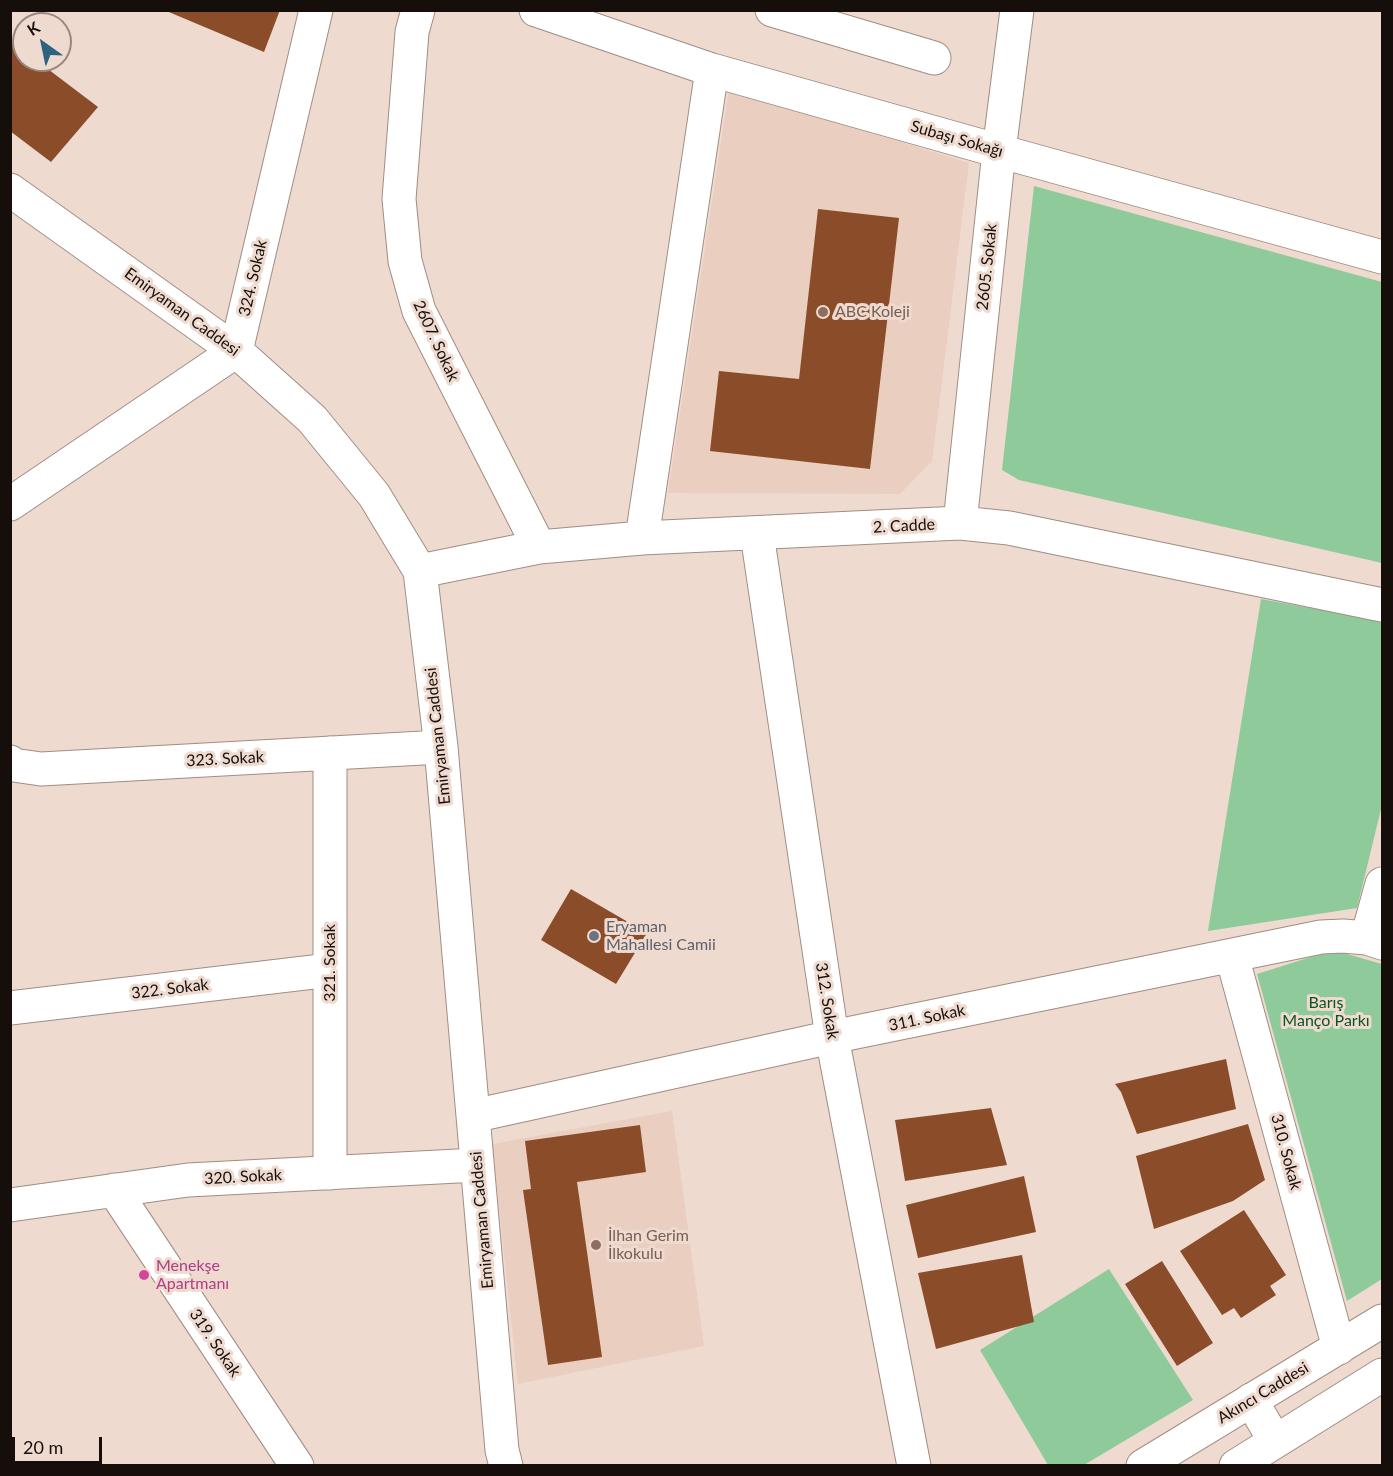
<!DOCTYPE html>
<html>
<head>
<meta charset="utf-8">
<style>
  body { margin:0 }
  #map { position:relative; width:1393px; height:1476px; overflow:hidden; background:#efdacf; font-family:Lato,sans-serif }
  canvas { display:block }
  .frame { position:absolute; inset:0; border:12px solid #150e0a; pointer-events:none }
  .north { position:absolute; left:12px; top:12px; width:60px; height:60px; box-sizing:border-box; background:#efdacf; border:2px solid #988880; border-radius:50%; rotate:327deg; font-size:16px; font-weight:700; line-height:24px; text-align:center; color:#150e0a }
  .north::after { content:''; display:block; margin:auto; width:21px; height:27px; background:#2e637f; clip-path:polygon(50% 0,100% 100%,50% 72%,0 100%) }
  .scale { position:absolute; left:12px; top:1437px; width:90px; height:27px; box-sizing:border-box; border:3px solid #150e0a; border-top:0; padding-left:8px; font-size:18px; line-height:21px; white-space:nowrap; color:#150e0a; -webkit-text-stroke:4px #efdacf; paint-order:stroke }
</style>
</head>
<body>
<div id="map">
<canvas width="1393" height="1476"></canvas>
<div class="frame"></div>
<div class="north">K</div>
<div class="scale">20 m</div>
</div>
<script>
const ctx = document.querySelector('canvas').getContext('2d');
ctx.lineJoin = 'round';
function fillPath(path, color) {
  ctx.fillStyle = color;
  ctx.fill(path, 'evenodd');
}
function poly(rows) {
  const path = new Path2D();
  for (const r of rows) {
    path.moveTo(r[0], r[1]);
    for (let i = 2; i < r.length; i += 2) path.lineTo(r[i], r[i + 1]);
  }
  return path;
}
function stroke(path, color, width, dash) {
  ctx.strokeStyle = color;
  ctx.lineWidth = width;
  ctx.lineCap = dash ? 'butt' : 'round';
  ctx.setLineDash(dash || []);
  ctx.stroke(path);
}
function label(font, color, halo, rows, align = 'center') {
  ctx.font = font + ' Lato,sans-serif';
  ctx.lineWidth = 6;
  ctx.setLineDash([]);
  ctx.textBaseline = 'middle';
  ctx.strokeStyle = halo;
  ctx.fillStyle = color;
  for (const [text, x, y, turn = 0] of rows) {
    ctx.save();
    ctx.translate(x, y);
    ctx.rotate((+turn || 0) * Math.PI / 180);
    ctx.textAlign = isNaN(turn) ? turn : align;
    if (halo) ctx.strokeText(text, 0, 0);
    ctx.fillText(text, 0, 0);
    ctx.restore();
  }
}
fillPath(poly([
  [729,89,969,163,932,461,900,494,668,493],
  [672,1111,704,1346,518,1384,492,1144]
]), '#eacebf');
fillPath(poly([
  [1034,186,1382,282,1382,563,1019,480,1002,470],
  [1261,599,1382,621,1382,805,1357,908,1208,931],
  [1333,950,1382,964,1382,1279,1347,1301,1257,974],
  [1109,1269,1193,1400,1084,1465,1048,1465,980,1350]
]), '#8fcb9a');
fillPath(poly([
  [164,10,280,10,264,52],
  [10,41,24,51,24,60,36,60,98,107,51,162,10,131],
  [818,209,899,218,870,469,710,451,719,371,799,379],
  [571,889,647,933,616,984,541,940],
  [1226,1059,1236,1109,1137,1134,1121,1092,1115,1084],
  [991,1108,1007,1165,905,1181,895,1120],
  [1248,1124,1265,1180,1233,1201,1154,1229,1136,1156],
  [640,1125,646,1172,577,1182,602,1357,548,1365,523,1190,531,1189,525,1141],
  [1024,1176,1036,1232,918,1258,906,1205],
  [1244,1210,1286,1275,1270,1286,1276,1295,1241,1318,1234,1308,1222,1315,1180,1251],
  [1022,1255,1034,1322,936,1349,918,1273],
  [1162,1261,1213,1343,1177,1366,1125,1284]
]), '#8b4c29');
const minor = poly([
  [418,10,412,32,399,199,405,261,419,311,539,547],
  [536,10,712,70,999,151,1382,257],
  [772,10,934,58],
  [10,190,236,351,312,419,374,495,420,571,441,747,502,1450,506,1466],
  [10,504,236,351,316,10],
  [960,523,999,151,1017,10],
  [757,534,832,1037,914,1466],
  [642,538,712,70],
  [420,571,539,547,642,538,960,523,1009,528,1382,605],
  [10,762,13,765,41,769,441,747],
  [1367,938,1382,884],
  [1232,956,1339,1348],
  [10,1008,330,970],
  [473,1116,832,1037,1321,937,1343,936,1367,938,1382,943],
  [330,1173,330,753],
  [114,1190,297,1466],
  [10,1205,188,1180,477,1165],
  [1143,1466,1382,1321],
  [1236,1466,1382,1375]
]);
const major = poly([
  [1251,1400,1275,1441]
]);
stroke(minor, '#a08d83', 35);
stroke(major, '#a08d83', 35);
stroke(minor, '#fff', 33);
stroke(major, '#fff', 33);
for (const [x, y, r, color] of [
  [823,312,6,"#8d6e63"],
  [594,936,6,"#6b7280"],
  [596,1245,6,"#8d6e63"],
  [144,1275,6,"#d1479c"]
]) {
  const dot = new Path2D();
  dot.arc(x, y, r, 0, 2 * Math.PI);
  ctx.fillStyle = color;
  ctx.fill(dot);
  stroke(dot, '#efdacf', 2);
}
label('16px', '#150e0a', '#efdacf', [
  ["Subaşı Sokağı",957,139,16],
  ["2605. Sokak",987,267,-84],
  ["324. Sokak",253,278,-77],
  ["Emiryaman Caddesi",182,312,36],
  ["2607. Sokak",436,341,65],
  ["2. Cadde",904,526,-3],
  ["Emiryaman Caddesi",438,736,-96],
  ["323. Sokak",225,759,-3],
  ["321. Sokak",330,963,-90],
  ["322. Sokak",170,989,-7],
  ["312. Sokak",827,1001,81],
  ["311. Sokak",927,1018,-12],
  ["310. Sokak",1286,1152,75],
  ["320. Sokak",243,1177,-3],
  ["Emiryaman Caddesi",482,1220,-95],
  ["319. Sokak",215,1343,56],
  ["Akıncı Caddesi",1263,1393,-31]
]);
label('16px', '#785e54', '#efdacf', [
  ["ABC Koleji",835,312],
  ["İlhan Gerim",608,1236],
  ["İlkokulu",608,1254]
], 'left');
label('16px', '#5b616d', '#efdacf', [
  ["Eryaman",606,927],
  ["Mahallesi Camii",606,945]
], 'left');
label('16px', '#0a5424', '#efdacf', [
  ["Barış",1326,1003],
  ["Manço Parkı",1326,1021]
]);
label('16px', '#b23c85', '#efdacf', [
  ["Menekşe",156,1266],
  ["Apartmanı",156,1284]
], 'left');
</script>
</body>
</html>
